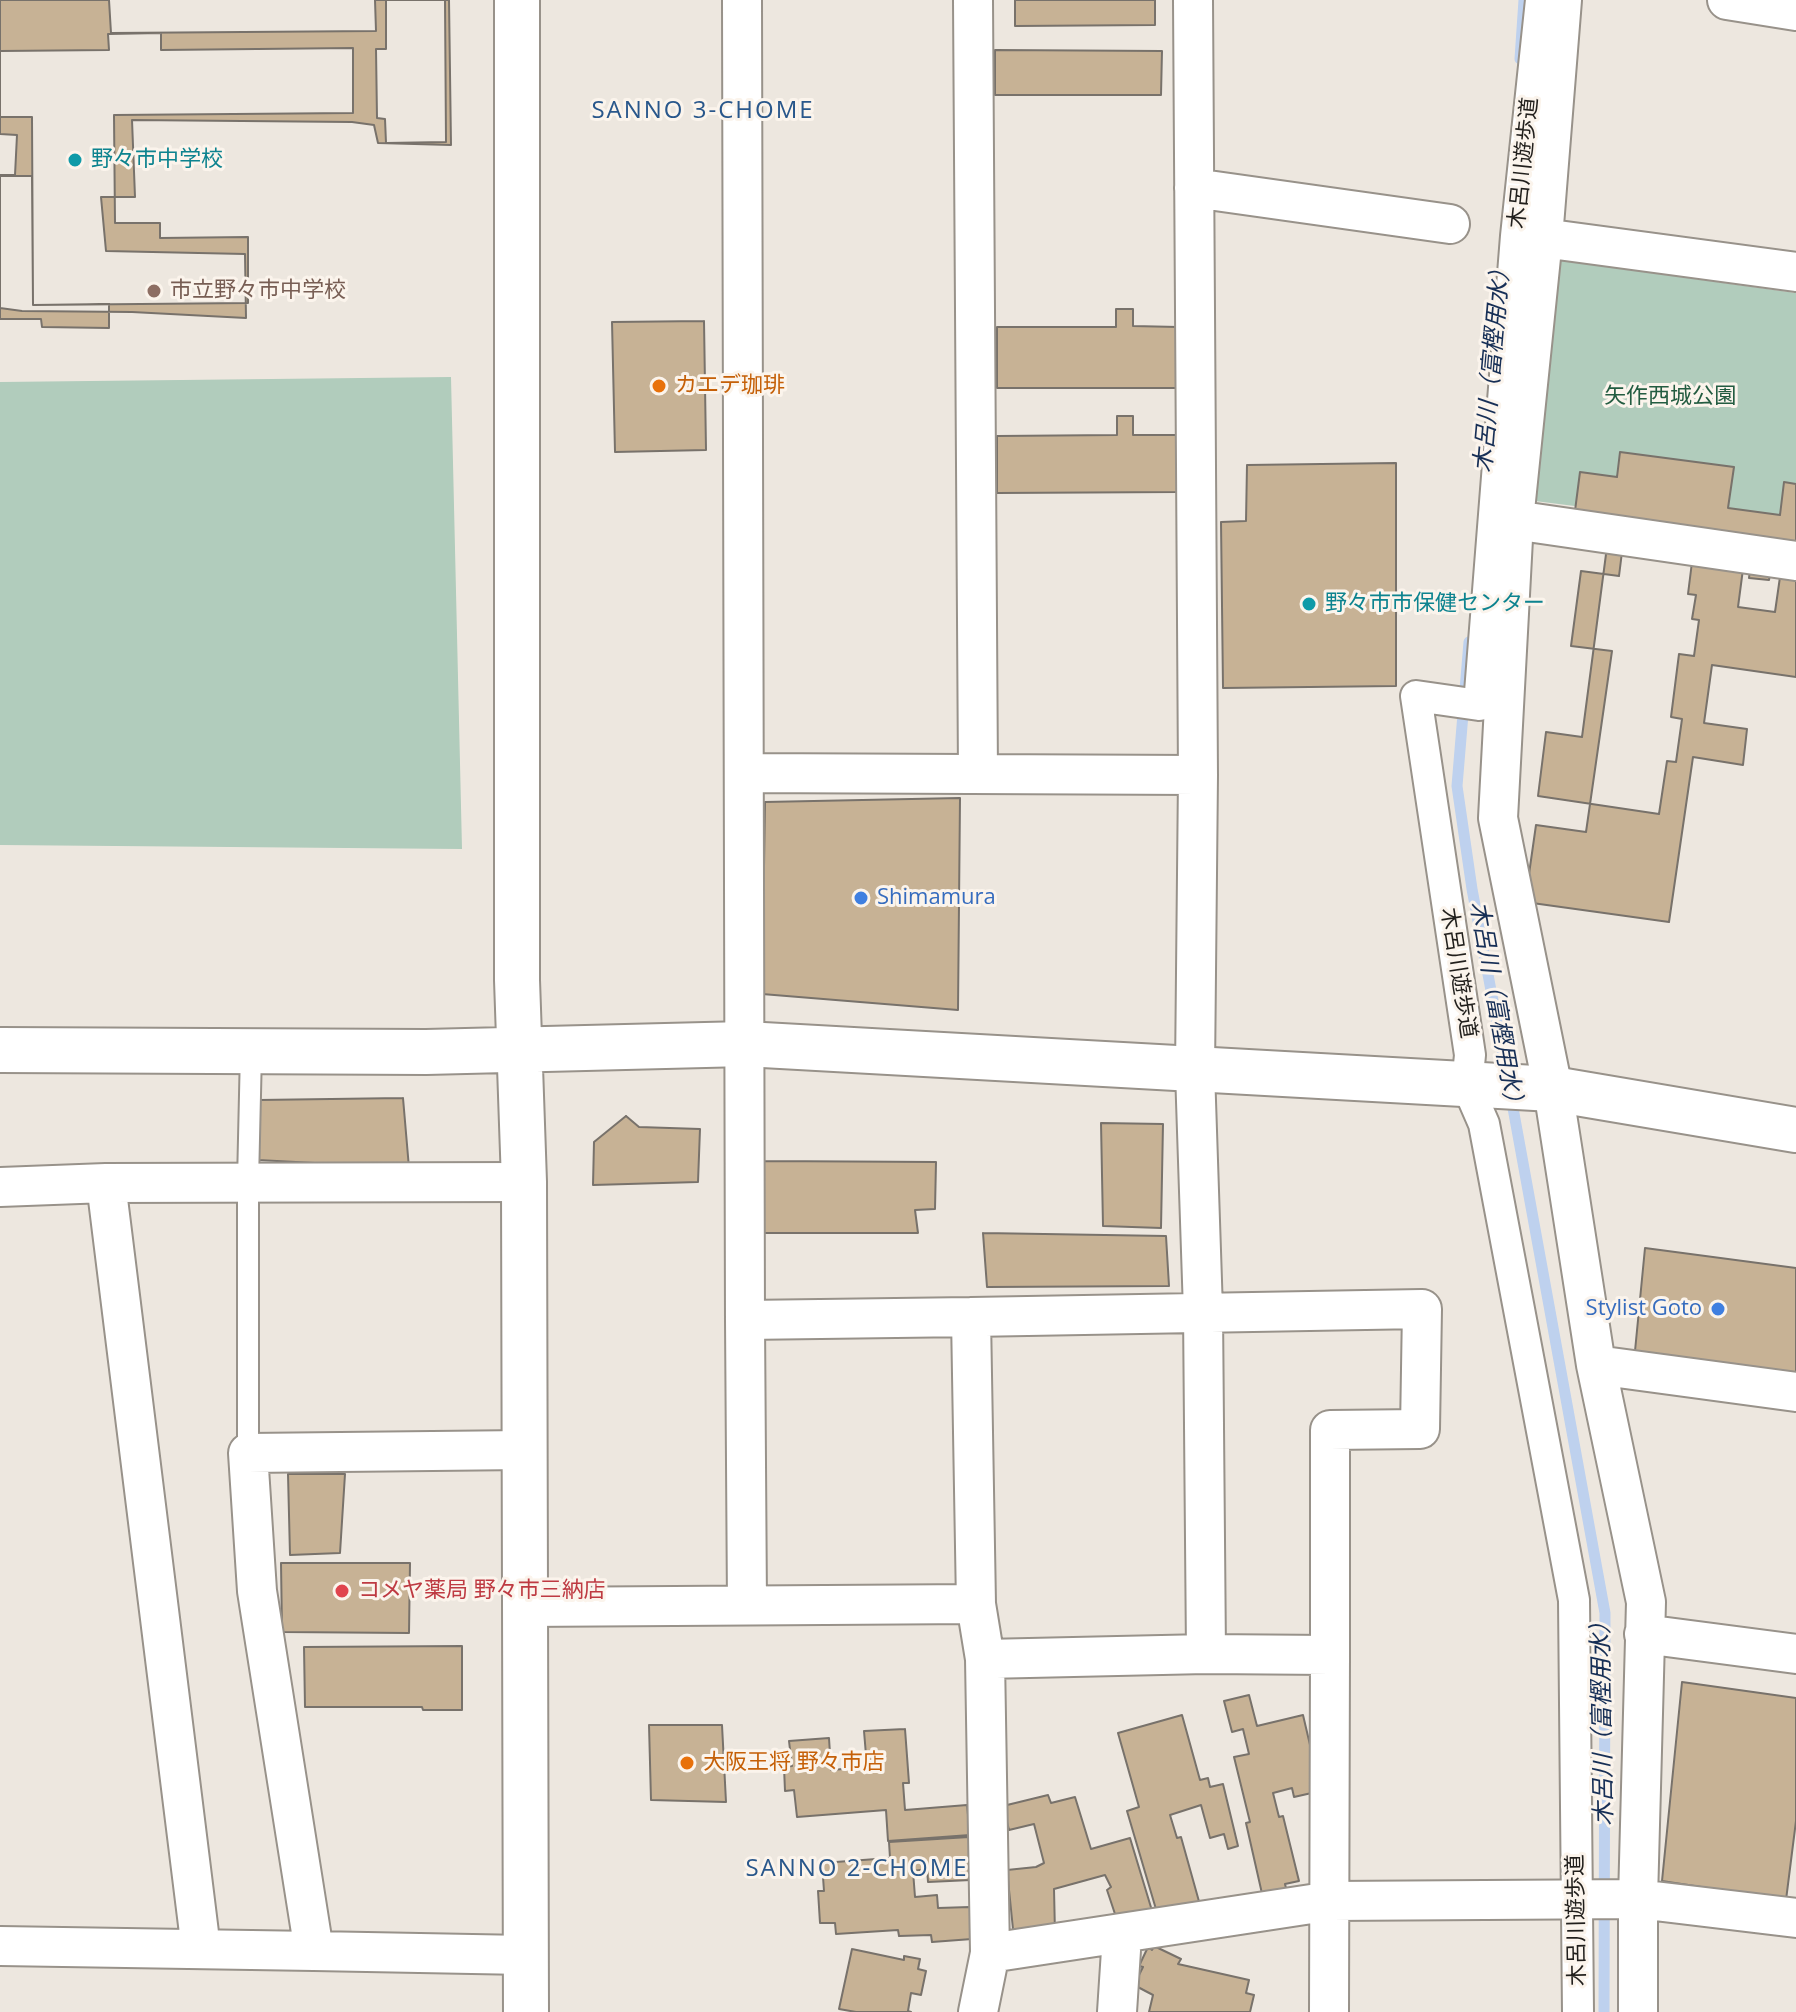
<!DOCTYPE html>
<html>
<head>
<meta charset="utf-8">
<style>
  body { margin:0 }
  canvas { display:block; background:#ede7df }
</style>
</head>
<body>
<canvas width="1796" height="2012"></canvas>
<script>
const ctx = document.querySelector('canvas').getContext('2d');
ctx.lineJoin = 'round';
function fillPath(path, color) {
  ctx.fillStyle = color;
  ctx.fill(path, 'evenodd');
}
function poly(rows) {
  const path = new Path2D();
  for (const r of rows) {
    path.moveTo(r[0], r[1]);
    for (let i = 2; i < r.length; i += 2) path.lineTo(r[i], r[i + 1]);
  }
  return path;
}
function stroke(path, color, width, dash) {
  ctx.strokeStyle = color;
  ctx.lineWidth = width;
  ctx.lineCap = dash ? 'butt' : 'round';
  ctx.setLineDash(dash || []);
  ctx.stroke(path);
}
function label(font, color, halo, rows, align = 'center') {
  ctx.font = font + ' "Open Sans","Noto Sans JP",sans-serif';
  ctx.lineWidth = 6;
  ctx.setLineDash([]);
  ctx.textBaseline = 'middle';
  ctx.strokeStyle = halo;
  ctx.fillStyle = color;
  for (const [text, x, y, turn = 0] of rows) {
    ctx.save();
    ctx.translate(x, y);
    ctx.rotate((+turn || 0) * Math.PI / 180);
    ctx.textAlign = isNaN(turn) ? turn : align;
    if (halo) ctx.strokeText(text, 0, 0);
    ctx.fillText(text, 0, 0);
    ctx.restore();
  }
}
fillPath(poly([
  [1558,260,1796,293,1796,534,1535,501],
  [451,377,462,849,0,845,0,382]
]), '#b1ccbc');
stroke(poly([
  [1520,59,1524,0],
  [1469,642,1457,786,1472,889,1507,1076],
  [1511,1097,1605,1613,1604,2012]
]), '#bed1ee', 11);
const building = poly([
  [0,0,109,0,111,33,376,31,375,0,449,0,451,145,378,143,374,125,352,122,132,120,135,197,101,197,106,251,245,254,246,318,132,312,22,311,0,308,0,175,15,175,17,135,0,134,0,0],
  [386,0,445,0,446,142,386,143,385,119,377,118,376,49,386,49,386,0],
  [1015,0,1155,0,1155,25,1015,26,1015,0],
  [161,33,161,50,353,48,353,113,114,115,115,223,160,223,160,238,248,237,248,303,33,305,32,117,0,117,0,51,109,50,108,34,161,33],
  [995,50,1162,51,1161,95,995,95,995,50],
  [0,176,32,176,33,305,109,304,109,328,42,327,41,319,0,319,0,176],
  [1116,309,1133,309,1133,326,1178,327,1178,388,997,388,997,327,1116,327,1116,309],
  [704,321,706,450,615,452,612,322,704,321],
  [1117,416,1133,416,1133,435,1178,435,1179,492,997,493,997,436,1117,435,1117,416],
  [1620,452,1734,467,1728,508,1780,515,1784,482,1796,484,1796,574,1771,570,1769,580,1749,578,1751,563,1695,538,1688,594,1696,595,1692,619,1699,620,1694,656,1679,654,1671,717,1682,719,1676,762,1667,761,1659,814,1538,796,1546,732,1582,737,1608,539,1572,534,1580,472,1617,477,1620,452],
  [1396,463,1396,686,1223,688,1221,522,1246,521,1247,465,1396,463],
  [1622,552,1743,569,1738,607,1775,612,1780,577,1796,579,1796,677,1712,665,1704,723,1747,729,1743,765,1693,757,1669,922,1525,902,1536,825,1586,832,1612,651,1571,646,1581,571,1619,576,1622,552],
  [960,798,958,1010,762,994,765,802,960,798],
  [403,1098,409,1168,258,1160,259,1100,403,1098],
  [626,1116,639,1127,700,1129,698,1182,593,1185,594,1142,626,1116],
  [1101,1123,1163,1124,1161,1228,1103,1226,1101,1123],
  [762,1161,936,1162,935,1209,915,1210,918,1233,764,1233,762,1161],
  [983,1233,1166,1236,1169,1286,987,1287,983,1233],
  [1645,1248,1796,1268,1796,1373,1635,1351,1645,1248],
  [288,1474,345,1474,340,1553,290,1555,288,1474],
  [281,1563,410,1563,409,1633,282,1632,281,1563],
  [462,1646,462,1710,423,1710,422,1707,305,1707,304,1647,462,1646],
  [1682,1682,1796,1698,1796,1821,1786,1900,1662,1881,1682,1682],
  [1249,1695,1257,1726,1303,1715,1314,1762,1316,1792,1294,1797,1292,1788,1273,1793,1279,1817,1283,1816,1299,1881,1285,1884,1287,1892,1263,1898,1246,1823,1250,1822,1234,1757,1249,1754,1243,1729,1232,1732,1224,1701,1249,1695],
  [1182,1715,1200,1780,1208,1778,1210,1787,1223,1784,1238,1846,1228,1849,1224,1834,1210,1838,1201,1805,1170,1815,1177,1838,1181,1837,1200,1905,1158,1916,1127,1811,1139,1807,1118,1733,1182,1715],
  [649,1725,722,1725,726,1802,651,1800,649,1725],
  [905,1729,909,1783,903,1783,905,1810,967,1805,970,1835,888,1841,886,1810,797,1817,794,1790,785,1791,784,1767,792,1766,789,1741,829,1738,831,1770,867,1767,864,1731,905,1729],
  [1048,1795,1051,1803,1075,1797,1091,1849,1130,1838,1153,1914,1118,1923,1107,1890,1111,1887,1105,1875,1054,1889,1055,1934,1014,1939,1007,1870,1036,1867,1044,1863,1034,1824,1009,1830,1003,1806,1048,1795],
  [969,1837,971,1880,928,1882,927,1869,913,1871,915,1897,937,1895,938,1908,970,1907,972,1939,932,1942,931,1935,899,1936,898,1930,836,1934,835,1923,820,1923,818,1891,824,1891,822,1863,890,1858,889,1842,969,1837],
  [1154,1946,1181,1959,1178,1964,1249,1980,1246,1993,1254,1995,1250,2012,1149,2012,1153,1995,1134,1985,1143,1967,1139,1966,1148,1947,1152,1950,1154,1946],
  [852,1949,904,1960,904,1956,920,1959,918,1969,926,1971,921,1995,911,1993,908,2011,911,2012,856,2012,839,2009,852,1949]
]);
fillPath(building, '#c7b295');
stroke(building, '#78726b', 2);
const service = poly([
  [248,1453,248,1182,251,1051]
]);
const pedestrian = poly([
  [1541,0,1516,236,1479,705,1416,696,1470,1055,1467,1085,1484,1124,1574,1600,1578,2012]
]);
const minor = poly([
  [742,0,745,1320],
  [973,0,978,773],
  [1193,0,1198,775,1195,1071,1203,1311,1206,1654,1330,1655,1329,2012],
  [1562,0,1543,238,1514,520,1498,818,1553,1089,1596,1365,1646,1602,1638,1899,1638,2012],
  [1727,0,1796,11],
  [1194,188,1450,224],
  [1543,238,1796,272],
  [1514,520,1796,561],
  [744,773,1198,775],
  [106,1183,201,1949],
  [0,1187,106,1183,524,1182],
  [1596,1365,1796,1392],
  [525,1450,248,1453,257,1591,314,1951,525,1955],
  [747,1605,745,1320,971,1317],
  [523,1607,976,1604],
  [1644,1634,1796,1654],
  [985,1659,1206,1654],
  [0,1946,314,1951],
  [990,1953,1331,1901,1638,1899,1796,1918],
  [978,2012,990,1953,985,1659,976,1604,971,1317,1422,1309,1420,1429,1330,1430,1330,1655],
  [1117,2012,1122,1935]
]);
const tertiary = poly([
  [517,0,517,980,524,1182,526,2012],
  [0,1050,426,1052,745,1044,1553,1089,1796,1130]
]);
stroke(service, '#98928a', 24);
stroke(pedestrian, '#98928a', 34);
stroke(minor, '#98928a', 42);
stroke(tertiary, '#98928a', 48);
stroke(service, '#fff', 20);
stroke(pedestrian, '#fff', 30);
stroke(minor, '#fff', 38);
stroke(tertiary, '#fff', 44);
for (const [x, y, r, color] of [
  [75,160,8,"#0f9aa8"],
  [154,291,8,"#8d6e63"],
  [659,386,8,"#e8710a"],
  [1309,604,8,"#0f9aa8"],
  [861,898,8,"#3f7fe0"],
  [1718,1309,8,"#3f7fe0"],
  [342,1591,8,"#e0444e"],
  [687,1763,8,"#e8710a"]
]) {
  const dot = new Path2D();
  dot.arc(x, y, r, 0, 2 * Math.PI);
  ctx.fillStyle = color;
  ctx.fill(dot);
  stroke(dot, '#fbf4ec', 3);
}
label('22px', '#0d838f', '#fbf4ec', [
  ["野々市中学校",91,160],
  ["野々市市保健センター",1325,604]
], 'left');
label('22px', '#211f1c', '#fbf4ec', [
  ["木呂川遊歩道",1524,163,-84],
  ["木呂川遊歩道",1458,973,81],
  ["木呂川遊歩道",1577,1920,-91]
]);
label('22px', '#785e54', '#fbf4ec', [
  ["市立野々市中学校",170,291]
], 'left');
label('22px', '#c56008', '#fbf4ec', [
  ["カエデ珈琲",675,386],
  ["大阪王将 野々市店",703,1763]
], 'left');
label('22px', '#235c41', '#fbf4ec', [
  ["矢作西城公園",1670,397]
]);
label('22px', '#366cbe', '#fbf4ec', [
  ["Shimamura",877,898],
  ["Stylist Goto",1702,1309,"right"]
], 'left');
label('22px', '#be3a42', '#fbf4ec', [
  ["コメヤ薬局 野々市三納店",358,1591]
], 'left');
ctx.letterSpacing = '2px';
label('24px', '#29578b', '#fbf4ec', [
  ["SANNO 3-CHOME",703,111],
  ["SANNO 2-CHOME",857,1869]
]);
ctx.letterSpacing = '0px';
label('italic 24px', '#172f56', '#fbf4ec', [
  ["木呂川（富樫用水）",1493,365,-85],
  ["木呂川（富樫用水）",1496,1008,80],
  ["木呂川（富樫用水）",1603,1718,-91]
]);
</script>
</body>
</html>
